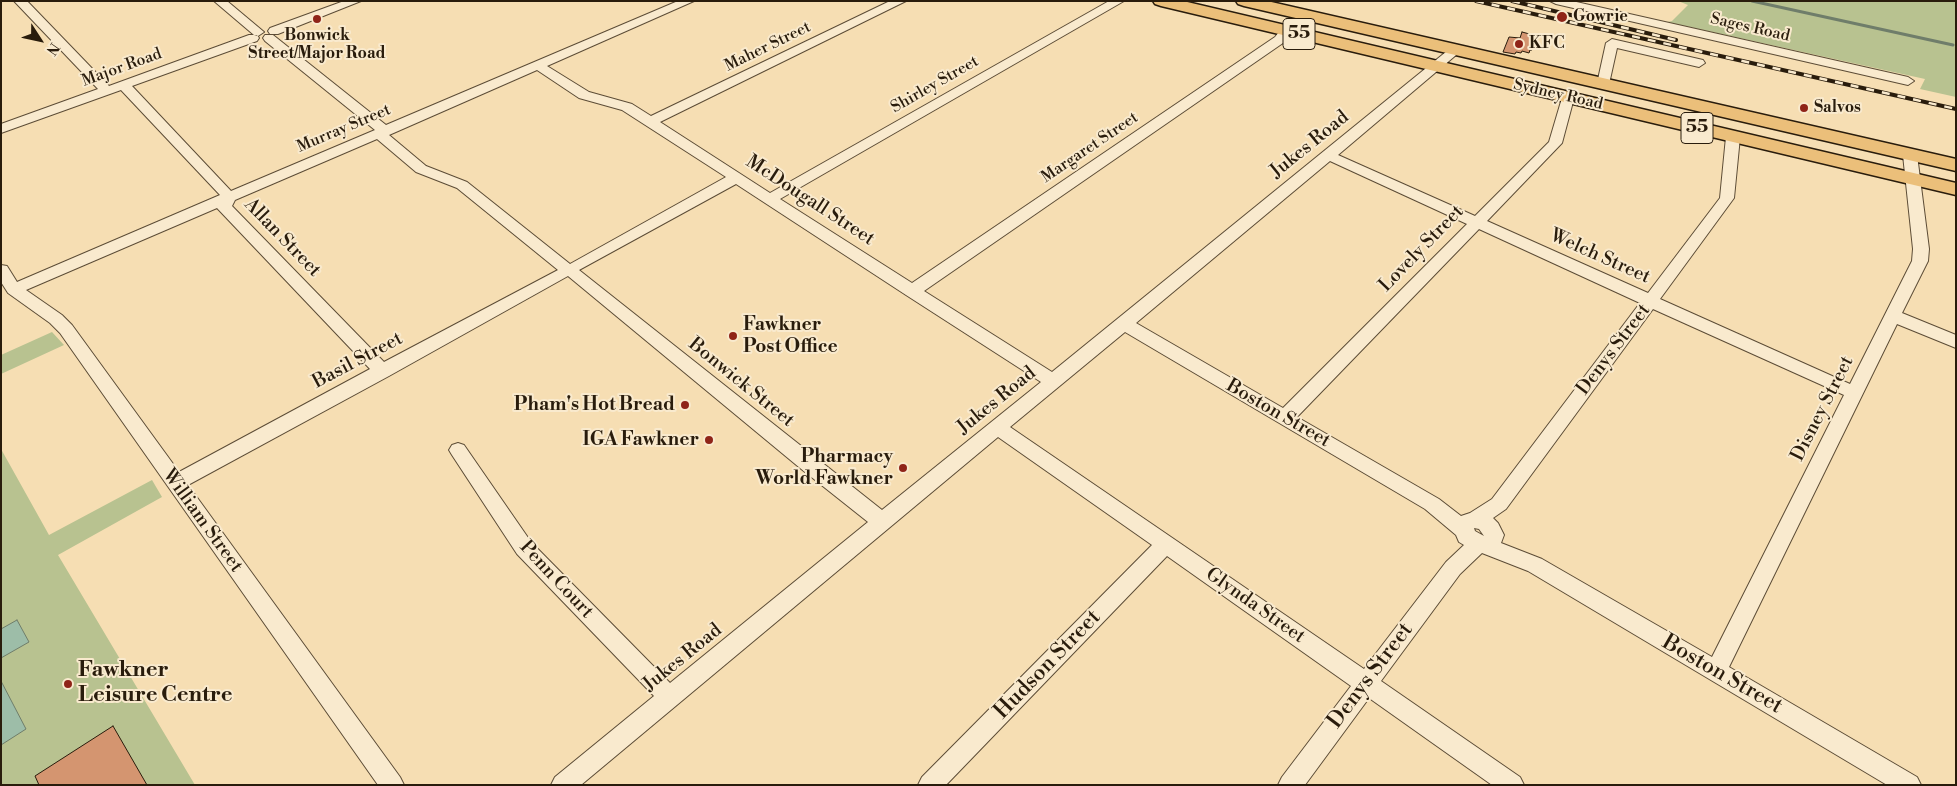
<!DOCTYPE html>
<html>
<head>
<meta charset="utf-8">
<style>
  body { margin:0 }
  #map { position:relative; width:1957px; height:786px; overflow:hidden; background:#f6deb3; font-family:"Libre Bodoni",serif }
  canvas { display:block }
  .frame { position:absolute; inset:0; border:2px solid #291c0c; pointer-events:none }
  .north { position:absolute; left:15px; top:15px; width:50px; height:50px; -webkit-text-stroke:4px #f9eace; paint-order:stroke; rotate:125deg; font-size:14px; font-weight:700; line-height:20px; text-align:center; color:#291c0c }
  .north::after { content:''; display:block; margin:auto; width:18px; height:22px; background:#291c0c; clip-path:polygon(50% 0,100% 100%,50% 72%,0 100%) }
</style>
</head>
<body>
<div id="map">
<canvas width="1957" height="786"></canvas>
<div class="frame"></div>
<div class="north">N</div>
</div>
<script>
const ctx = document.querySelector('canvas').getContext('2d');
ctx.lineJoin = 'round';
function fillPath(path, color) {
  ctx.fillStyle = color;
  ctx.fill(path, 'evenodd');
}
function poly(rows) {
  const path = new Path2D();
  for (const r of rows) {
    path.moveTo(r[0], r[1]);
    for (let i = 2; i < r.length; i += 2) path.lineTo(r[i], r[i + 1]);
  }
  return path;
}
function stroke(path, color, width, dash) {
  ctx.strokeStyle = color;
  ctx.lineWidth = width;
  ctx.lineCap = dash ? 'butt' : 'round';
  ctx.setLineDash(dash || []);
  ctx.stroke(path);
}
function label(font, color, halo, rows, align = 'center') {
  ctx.font = font + ' "Libre Bodoni",serif';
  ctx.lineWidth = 4;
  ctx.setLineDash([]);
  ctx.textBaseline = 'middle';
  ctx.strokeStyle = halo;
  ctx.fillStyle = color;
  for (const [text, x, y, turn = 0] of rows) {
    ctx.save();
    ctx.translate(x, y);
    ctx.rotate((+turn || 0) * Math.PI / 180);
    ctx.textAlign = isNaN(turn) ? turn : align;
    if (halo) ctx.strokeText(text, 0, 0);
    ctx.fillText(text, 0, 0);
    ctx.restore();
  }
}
fillPath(poly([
  [1678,1,1956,1,1956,97,1920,89,1925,79,1667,22,1672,21,1688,5],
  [52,332,64,345,1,374,1,355],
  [1,449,49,535,152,480,162,497,58,555,195,785,1,785]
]), '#b8c290');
const water = poly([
  [17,620,29,642,1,658,1,629,17,620],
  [1,681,26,729,1,745,1,681]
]);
fillPath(water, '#9dbda8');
stroke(water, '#6f7d6a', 1);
stroke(poly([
  [1752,1,1953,45]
]), '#6f7d6a', 3);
const building = poly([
  [1522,32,1537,36,1532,50,1530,50,1529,53,1522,51,1521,53,1516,52,1515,54,1503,52,1509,37,1520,38,1522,32],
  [113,726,147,785,39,785,35,776,113,726]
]);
fillPath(building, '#d49570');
stroke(building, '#291c0c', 1);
const minor = poly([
  [14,1,27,1,109,86,249,35,257,35,259,38,257,41,132,86,231,191,375,130,265,41,263,38,265,35,273,35,386,125,678,1,694,1,547,66,589,92,632,104,651,116,890,1,906,1,660,122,770,193,1109,1,1124,1,780,199,912,283,1275,37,1282,28,1290,28,1292,31,1283,43,924,291,1052,372,1452,47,1456,46,1462,50,1338,155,1475,216,1549,142,1562,98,1563,95,1573,95,1574,98,1562,143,1487,221,1648,293,1720,198,1726,137,1728,134,1738,134,1740,137,1734,198,1660,299,1850,384,1912,261,1913,249,1903,155,1910,151,1915,152,1917,155,1929,249,1928,261,1902,313,1956,335,1956,348,1897,324,1729,667,1917,777,1921,785,1887,785,1528,571,1482,553,1460,574,1381,681,1520,777,1524,785,1492,785,1369,698,1305,785,1278,785,1282,777,1351,686,1167,556,946,785,918,785,922,777,1152,545,998,437,581,785,551,785,555,777,654,696,517,554,452,455,449,450,452,445,458,443,464,445,531,542,670,683,868,522,800,468,568,276,389,376,188,485,400,777,404,785,378,785,60,333,50,323,8,293,1,282,1,265,7,266,17,282,220,195,121,90,1,133,1,124,98,89,14,1],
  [537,70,579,98,622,110,726,177,570,264,467,182,426,166,389,135,537,70],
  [377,139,416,172,457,188,558,270,384,362,232,206,235,200,377,139],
  [1330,161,1467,224,1283,408,1136,323,1330,161],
  [736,184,906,295,1041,382,882,510,579,270,736,184],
  [217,208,370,369,179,472,72,325,62,315,26,290,217,208],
  [1479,229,1640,303,1492,499,1470,513,1461,516,1439,499,1297,417,1479,229],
  [1653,309,1844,395,1712,657,1542,559,1501,543,1504,535,1498,523,1493,518,1506,509,1653,309],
  [1125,332,1425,509,1456,535,1459,542,1464,545,1446,562,1364,669,1010,427,1125,332],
  [1474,528,1479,529,1484,536,1475,531,1474,528],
  [214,1,227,1,264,32,258,36,254,35,214,1],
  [344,1,361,1,278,34,270,34,268,31,270,28,344,1],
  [1550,1,1572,1,1908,77,1914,81,1908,85,1556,4,1550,1],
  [1612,39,1703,60,1705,63,1699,67,1617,48,1609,84,1603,88,1598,87,1597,84,1606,43,1612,39]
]);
const highway = poly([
  [1153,1,1183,1,1956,183,1956,195,1161,6,1155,4,1153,1],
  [1236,1,1267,1,1956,159,1956,171,1244,6,1238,4,1236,1]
]);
stroke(minor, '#5c4c36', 2);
stroke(highway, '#291c0c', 3);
fillPath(minor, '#f9eace');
fillPath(highway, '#ebbf7a');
const rail = poly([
  [1476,1,1956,109],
  [1512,1,1676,40]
]);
stroke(rail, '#291c0c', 4);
stroke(rail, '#f9eace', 2.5, [8]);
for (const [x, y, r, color] of [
  [1562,17,6,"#8f2418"],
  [317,19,5,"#8f2418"],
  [1519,44,5,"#8f2418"],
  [1804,108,5,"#8f2418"],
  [733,336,5,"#8f2418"],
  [685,405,5,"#8f2418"],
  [709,440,5,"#8f2418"],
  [903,468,5,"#8f2418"],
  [68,684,5,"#8f2418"]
]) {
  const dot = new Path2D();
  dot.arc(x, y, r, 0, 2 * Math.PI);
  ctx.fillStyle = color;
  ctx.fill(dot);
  stroke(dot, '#f9eace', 2);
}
label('bold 16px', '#291c0c', '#f9eace', [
  ["Gowrie",1573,17],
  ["Bonwick",317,36,"center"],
  ["Street/Major Road",317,54,"center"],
  ["KFC",1529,44],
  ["Salvos",1814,108]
], 'left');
label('16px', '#291c0c', '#f9eace', [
  ["Sages Road",1750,28,13],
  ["Maher Street",768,47,-26],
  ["Major Road",122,68,-20],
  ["Shirley Street",935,85,-30],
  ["Sydney Road",1558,95,13],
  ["Murray Street",344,129,-23],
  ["Margaret Street",1090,148,-34]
]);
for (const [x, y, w] of [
  [1299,34,32],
  [1697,128,32]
]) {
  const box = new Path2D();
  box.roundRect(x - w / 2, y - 15.5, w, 31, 4);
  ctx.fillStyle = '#f9eace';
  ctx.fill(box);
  stroke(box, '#291c0c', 1);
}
label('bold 18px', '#291c0c', null, [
  ["55",1299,34],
  ["55",1697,128]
]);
label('19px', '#291c0c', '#f9eace', [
  ["Jukes Road",1310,145,-39],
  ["McDougall Street",810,201,33],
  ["Allan Street",282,238,46],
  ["Lovely Street",1422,249,-46],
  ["Welch Street",1600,257,24],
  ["Denys Street",1614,350,-53],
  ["Basil Street",358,361,-28],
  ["Bonwick Street",741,383,39],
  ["Jukes Road",997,401,-39],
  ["Disney Street",1823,409,-63],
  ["Boston Street",1278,414,30],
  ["William Street",202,521,54],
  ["Penn Court",556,580,47],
  ["Glynda Street",1255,606,35],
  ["Jukes Road",683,658,-39]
]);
label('bold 19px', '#291c0c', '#f9eace', [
  ["Fawkner",743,325,"left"],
  ["Post Office",743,347,"left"],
  ["Pham's Hot Bread",675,405],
  ["IGA Fawkner",699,440],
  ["Pharmacy",893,457],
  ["World Fawkner",893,479]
], 'right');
label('22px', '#291c0c', '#f9eace', [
  ["Hudson Street",1048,665,-46],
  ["Boston Street",1722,675,30],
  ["Denys Street",1371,676,-53]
]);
label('bold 22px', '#291c0c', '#f9eace', [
  ["Fawkner",78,671],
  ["Leisure Centre",78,696]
], 'left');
</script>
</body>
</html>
